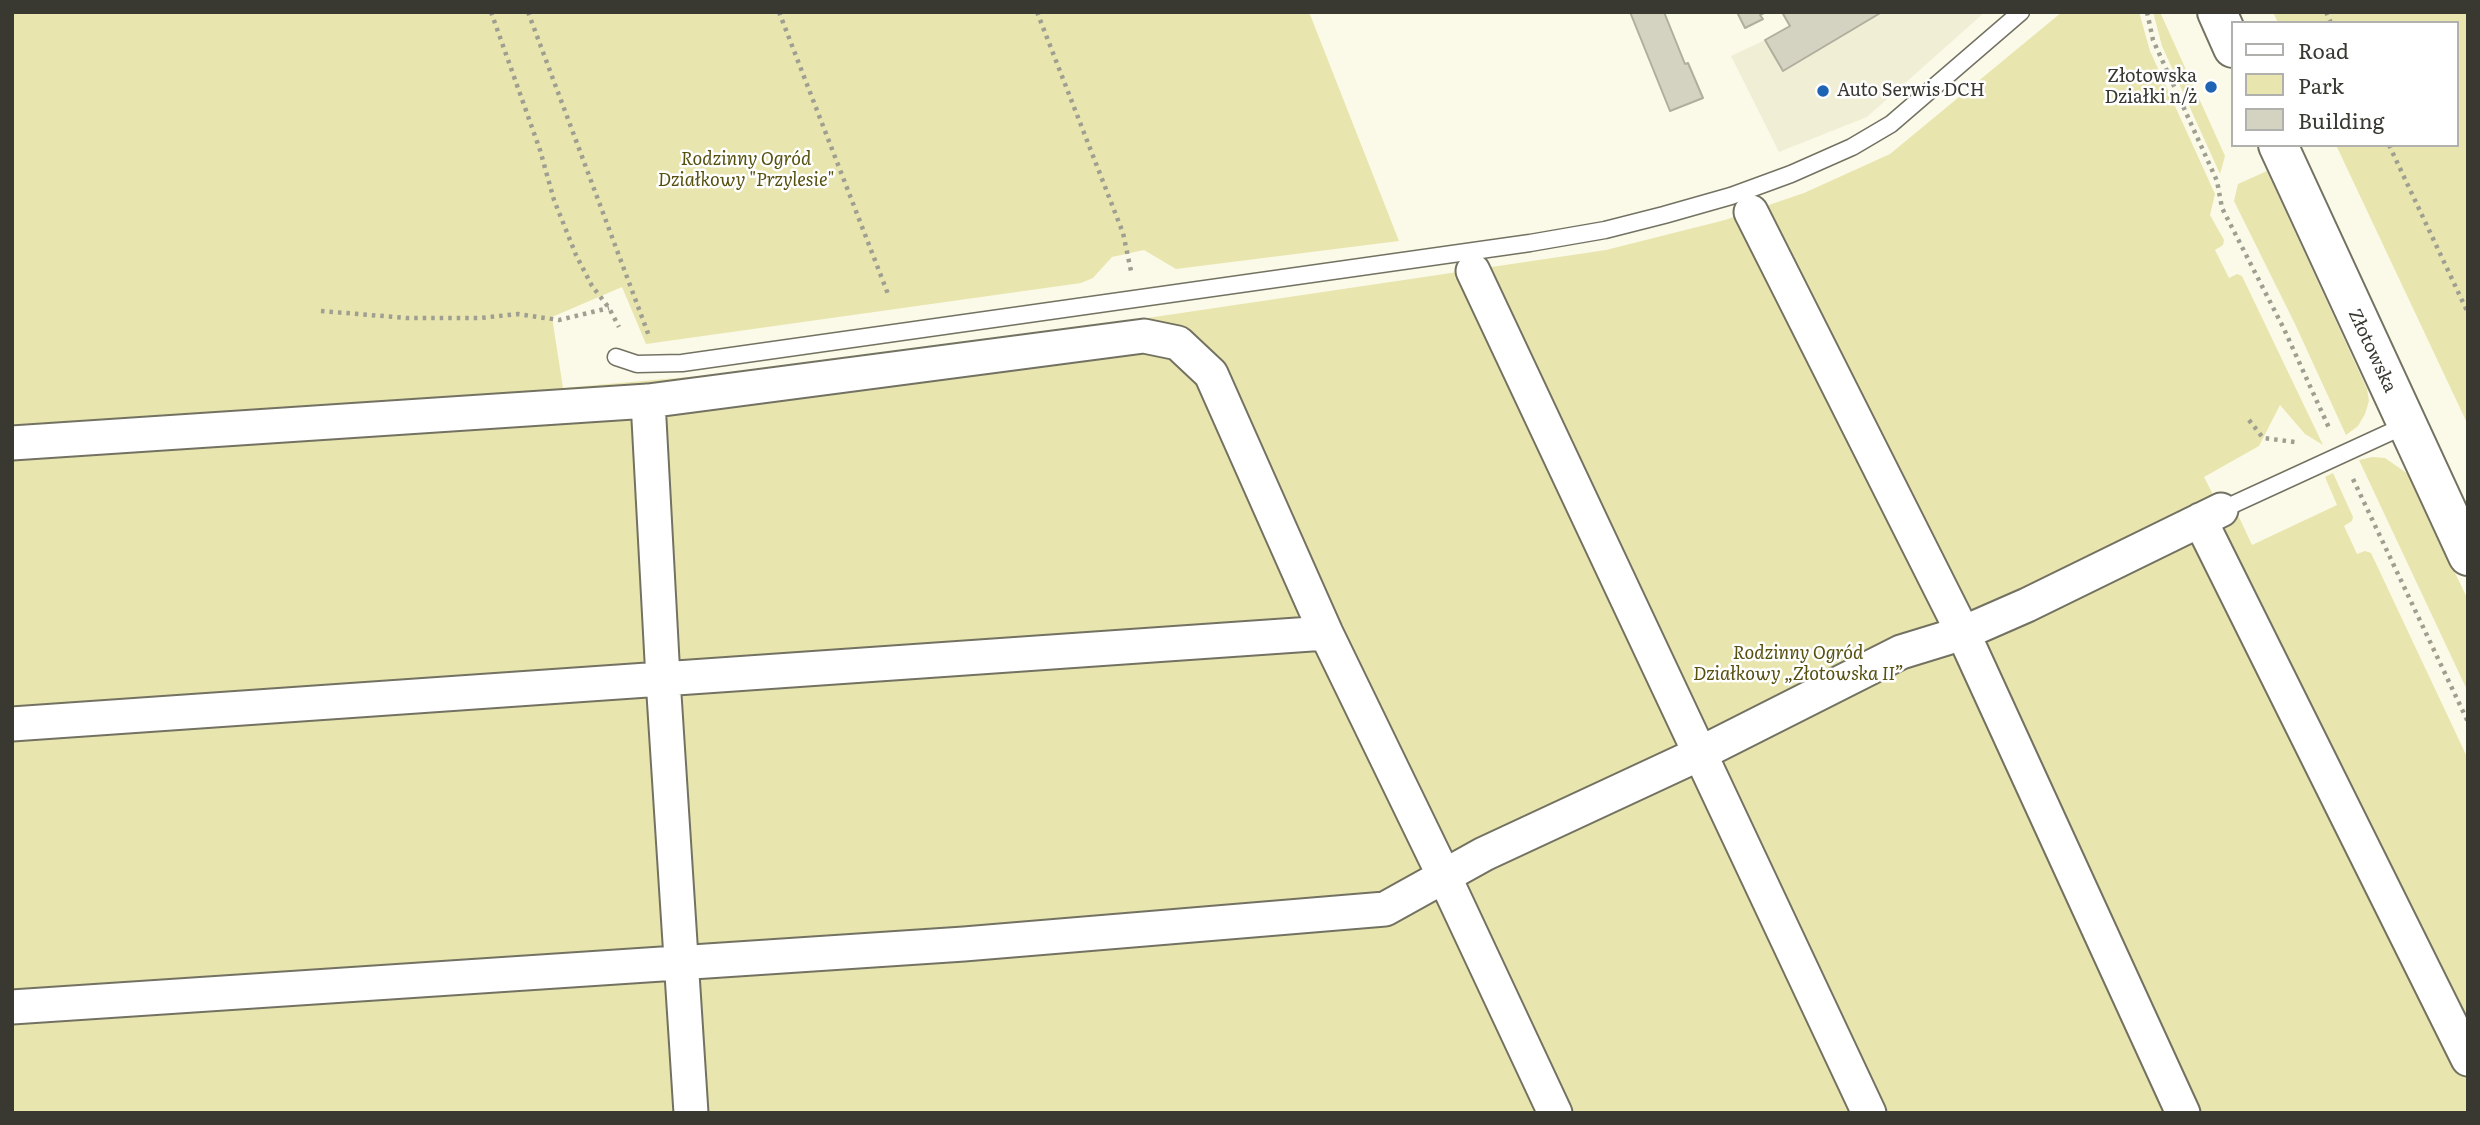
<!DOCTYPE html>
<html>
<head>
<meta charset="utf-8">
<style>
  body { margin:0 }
  #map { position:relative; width:2480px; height:1125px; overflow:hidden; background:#fbfae8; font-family:Literata,serif }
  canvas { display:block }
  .frame { position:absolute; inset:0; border:14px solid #393932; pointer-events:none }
  .legend { position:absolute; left:2231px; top:21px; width:228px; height:126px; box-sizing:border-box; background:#fff; border:2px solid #b0b0ad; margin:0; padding:9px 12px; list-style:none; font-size:21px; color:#393932 }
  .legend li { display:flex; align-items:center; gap:14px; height:35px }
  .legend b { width:35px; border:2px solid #b0b0ad }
</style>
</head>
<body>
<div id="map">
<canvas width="2480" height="1125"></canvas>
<div class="frame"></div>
<ul class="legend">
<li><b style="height:9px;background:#fff"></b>Road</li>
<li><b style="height:19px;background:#e8e5ae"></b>Park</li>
<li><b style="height:19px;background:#d4d3c2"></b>Building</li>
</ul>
</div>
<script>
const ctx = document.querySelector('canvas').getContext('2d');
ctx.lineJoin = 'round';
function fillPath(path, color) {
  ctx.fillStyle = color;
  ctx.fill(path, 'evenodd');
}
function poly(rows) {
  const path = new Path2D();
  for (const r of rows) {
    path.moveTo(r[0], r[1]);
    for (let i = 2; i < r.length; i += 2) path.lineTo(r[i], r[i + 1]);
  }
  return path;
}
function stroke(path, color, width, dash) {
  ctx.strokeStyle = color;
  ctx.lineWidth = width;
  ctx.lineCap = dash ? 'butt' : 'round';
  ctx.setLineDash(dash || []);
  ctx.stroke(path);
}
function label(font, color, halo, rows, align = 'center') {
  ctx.font = font + ' Literata,serif';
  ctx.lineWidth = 5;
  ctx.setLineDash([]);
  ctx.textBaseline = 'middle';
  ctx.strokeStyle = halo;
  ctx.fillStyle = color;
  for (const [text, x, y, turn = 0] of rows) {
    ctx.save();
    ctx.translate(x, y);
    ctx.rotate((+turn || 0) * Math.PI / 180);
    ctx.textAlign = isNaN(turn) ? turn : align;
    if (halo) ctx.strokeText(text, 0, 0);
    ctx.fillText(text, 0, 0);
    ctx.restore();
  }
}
fillPath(poly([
  [1787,12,1985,12,1867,117,1779,152,1731,56,1765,40,1790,26]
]), '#f0efd6');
fillPath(poly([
  [12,12,1309,12,1399,241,1176,269,1144,250,1112,257,1093,278,1081,283,646,344,622,287,552,317,563,388,756,371,1080,328,1606,250,1725,220,1804,193,1890,154,2062,12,2139,12,2150,51,2215,194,2210,215,2224,240,2223,245,2215,250,2229,278,2237,274,2242,276,2323,445,2305,434,2280,405,2259,446,2204,477,2227,522,2239,517,2252,545,2337,505,2325,477,2333,473,2353,517,2352,521,2344,526,2357,554,2365,551,2371,553,2468,759,2468,1113,12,1113],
  [2153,12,2160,12,2225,156,2220,174,2162,46],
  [2273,12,2468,12,2468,425,2336,145,2457,145,2457,23,2278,23],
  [2267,171,2367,389,2369,401,2365,414,2358,426,2346,435,2295,324,2234,201,2238,184],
  [2372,457,2385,458,2408,474,2468,600,2468,692,2359,460]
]), '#e8e5ae');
const building = poly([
  [1630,12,1664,12,1685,64,1688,63,1703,98,1670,111,1630,12],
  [1737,12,1766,12,1760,15,1763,19,1745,28,1737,12],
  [1787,12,1882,12,1783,71,1765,40,1790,26,1783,14,1787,12]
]);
fillPath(building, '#d4d3c2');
stroke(building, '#b0af9e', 2);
const lane = poly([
  [616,357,637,364,682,363,1530,243,1605,230,1664,215,1731,196,1791,174,1852,147,1891,124,2021,12],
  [2221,510,2406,425]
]);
const street = poly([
  [1751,212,1963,633,2183,1113],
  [1473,271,1869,1113],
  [648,401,663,679,691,1113],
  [12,443,648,401,1144,336,1178,343,1211,374,1326,633,1444,876,1555,1113],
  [2200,520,2468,1059],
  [12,724,1326,633],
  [12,1007,964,944,1385,909,1484,854,1699,754,1901,652,1963,633,2027,605,2221,510]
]);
const secondary = poly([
  [2217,12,2233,48],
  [2278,145,2468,556]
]);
stroke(lane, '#737262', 19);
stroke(street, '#737262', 37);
stroke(secondary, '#737262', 42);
stroke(poly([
  [491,12,540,150,554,200,576,255,592,286,609,308,619,327],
  [528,12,649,336],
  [779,12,888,294],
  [1037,12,1123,233,1131,271],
  [2147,12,2153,40,2217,181,2222,208,2284,329,2330,430],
  [2326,12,2331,23],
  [2389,145,2468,313],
  [321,311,407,318,480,318,518,314,559,320,609,308],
  [2249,420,2263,438,2295,442],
  [2353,479,2468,722]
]), '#9e9e91', 4.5, [3.5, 5]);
stroke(lane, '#fff', 16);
stroke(street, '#fff', 33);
stroke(secondary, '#fff', 38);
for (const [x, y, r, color] of [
  [2211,87,7,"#1e64b4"],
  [1823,91,7,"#1e64b4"]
]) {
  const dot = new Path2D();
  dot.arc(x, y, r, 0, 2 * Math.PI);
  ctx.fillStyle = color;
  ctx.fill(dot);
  stroke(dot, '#fff', 2.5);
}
label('18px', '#393932', '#fff', [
  ["Złotowska",2197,77],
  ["Działki n/ż",2197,98],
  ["Auto Serwis DCH",1837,91,"left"]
], 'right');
label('italic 18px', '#56500f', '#fff', [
  ["Rodzinny Ogród",746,160],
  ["Działkowy \"Przylesie\"",746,181],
  ["Rodzinny Ogród",1798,654],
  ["Działkowy „Złotowska II”",1798,675]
]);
label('18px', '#393932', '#fff', [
  ["Złotowska",2372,351,65]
]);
</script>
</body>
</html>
